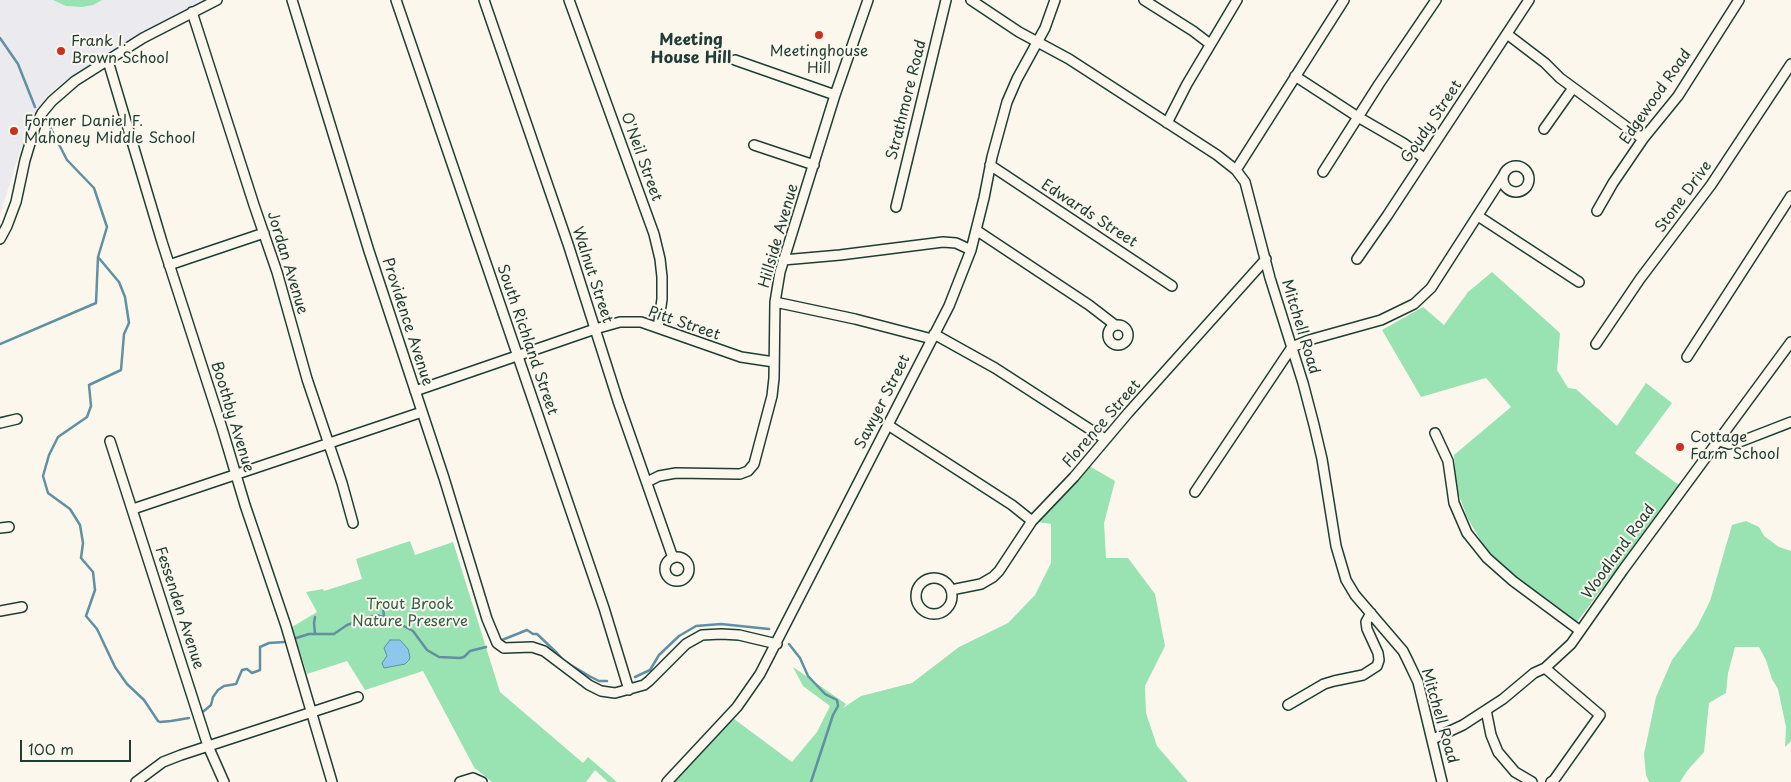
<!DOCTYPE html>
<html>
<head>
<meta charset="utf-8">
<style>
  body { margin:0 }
  #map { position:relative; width:1791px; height:782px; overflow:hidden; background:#fbf7ec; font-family:"Playpen Sans",sans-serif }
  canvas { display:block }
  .scale { position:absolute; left:20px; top:740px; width:111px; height:22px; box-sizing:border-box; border:2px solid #1f3d34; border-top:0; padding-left:6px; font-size:15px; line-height:18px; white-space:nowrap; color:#1f3d34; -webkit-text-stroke:4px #fbf7ec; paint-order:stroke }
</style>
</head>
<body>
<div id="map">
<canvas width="1791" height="782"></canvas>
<div class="scale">100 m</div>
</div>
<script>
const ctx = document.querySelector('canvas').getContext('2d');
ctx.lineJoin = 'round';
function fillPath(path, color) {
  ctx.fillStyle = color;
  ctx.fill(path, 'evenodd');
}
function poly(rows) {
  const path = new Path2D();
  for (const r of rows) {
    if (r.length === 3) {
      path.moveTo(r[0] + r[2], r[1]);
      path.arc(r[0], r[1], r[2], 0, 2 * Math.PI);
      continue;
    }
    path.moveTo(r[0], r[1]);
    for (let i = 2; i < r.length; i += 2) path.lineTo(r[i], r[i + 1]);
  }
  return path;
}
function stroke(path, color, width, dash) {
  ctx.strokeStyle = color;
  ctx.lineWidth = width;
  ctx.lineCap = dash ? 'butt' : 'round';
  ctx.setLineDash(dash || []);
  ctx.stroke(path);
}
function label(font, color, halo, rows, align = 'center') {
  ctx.font = font + ' "Playpen Sans",sans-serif';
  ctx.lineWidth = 4;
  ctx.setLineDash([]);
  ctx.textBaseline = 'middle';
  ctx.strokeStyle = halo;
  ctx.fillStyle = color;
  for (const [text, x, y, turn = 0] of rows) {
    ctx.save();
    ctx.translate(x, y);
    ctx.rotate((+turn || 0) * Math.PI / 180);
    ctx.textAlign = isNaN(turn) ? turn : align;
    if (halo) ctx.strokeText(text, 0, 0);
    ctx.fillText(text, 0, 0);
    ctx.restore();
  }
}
fillPath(poly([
  [0,0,202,0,146,31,60,85,46,97,37,111,20,151,0,215]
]), '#ebebef');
fillPath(poly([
  [53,0,102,0,93,5,82,7,66,6],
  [1492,272,1560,333,1557,370,1568,388,1576,389,1617,426,1646,383,1672,403,1635,453,1679,485,1577,622,1513,575,1485,548,1467,517,1456,487,1454,455,1511,407,1486,378,1421,397,1382,330,1423,307,1444,325,1468,292],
  [1086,464,1115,481,1104,523,1106,558,1128,558,1155,594,1165,646,1145,686,1146,713,1157,746,1188,782,667,782,730,716,792,762,817,732,830,706,803,686,793,667,846,704,843,708,861,696,912,683,959,647,1008,623,1035,595,1051,563,1051,524,1032,521],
  [1746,521,1759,527,1764,536,1779,547,1791,551,1791,741,1785,747,1786,727,1778,689,1772,679,1766,660,1759,647,1735,647,1728,673,1726,693,1709,703,1704,752,1687,771,1680,782,1649,782,1646,775,1644,754,1656,697,1672,660,1697,627,1710,601,1732,525],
  [410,541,415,555,453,542,500,692,583,763,588,757,617,782,608,782,595,770,586,782,492,782,476,769,475,769,423,671,365,690,347,661,307,674,292,627,317,612,306,592,323,589,324,591,362,579,356,559]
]), '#99e2b2');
const water = poly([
  [390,640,400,640,408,649,410,657,409,660,405,664,384,668,382,663,387,656,384,648,390,640]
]);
fillPath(water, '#8cc8ec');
stroke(water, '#6090a2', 1);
stroke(poly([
  [0,38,18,64,35,107],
  [98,257,119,282,125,297,129,323,124,334,121,370,89,385,91,406,87,417,58,437,49,455,43,476,48,493,70,509,80,525,83,543,81,558,93,572,95,590,86,616,97,629,115,667,127,684,144,700,158,721,160,722,171,721,189,718],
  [0,344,96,303,98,257,107,227,94,188,67,160,47,121],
  [384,616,383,608,386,602],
  [315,634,314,623,315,617],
  [293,639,309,634,334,634,347,625,376,615,391,619,413,631,427,650,439,657,460,658,464,657,470,651,486,647],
  [502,640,527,630,533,634,537,634,557,653,564,661,591,677,599,681,607,681],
  [789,644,800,658,808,676,825,694,837,700,838,706,833,715,811,782],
  [635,677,650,670,659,655,679,636,696,626,721,624,769,629],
  [204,711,211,705,213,697,218,690,224,686,236,684,242,670,247,669,252,673,260,670,260,647,269,643,284,642]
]), '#6090a2', 2.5);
const minor = poly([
  [292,0,369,251,444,478,487,619,497,643,504,648,532,647,544,651,589,685,601,691,615,693,644,685,649,681,686,644,702,635,721,634,739,635,777,644],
  [396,0,604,608,629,690],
  [484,0,568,244,618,401,673,558],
  [569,0,654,234,660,259,662,277,662,299,658,328],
  [971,0,1019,32,1069,59,1217,155,1236,170,1245,182,1270,278,1303,383,1314,425,1322,459,1336,546,1346,580,1355,595,1403,651,1407,659,1418,682,1442,782],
  [1144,0,1193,31,1210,44],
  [192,12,254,205,277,272,307,379,342,483,353,523],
  [1507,34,1545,63,1560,78,1643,139],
  [735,60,835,95],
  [108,61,162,242,222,428,245,505,286,626,332,782],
  [1295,76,1358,117,1403,143,1424,158],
  [1167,123,1187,84,1237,0],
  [1544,129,1573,88],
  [754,145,814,165],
  [990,165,1172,286],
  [1516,179,13],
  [1236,170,1344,0],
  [1323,172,1379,84,1436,0],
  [896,207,946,0],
  [1597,211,1613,183,1643,139,1678,96,1739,0],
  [1478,216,1579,282],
  [976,230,1089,305,1115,325],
  [0,239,7,226,16,202,25,160,35,127,42,113,52,101,75,81,143,38,217,0],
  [1357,259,1387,216,1529,0],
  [783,260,840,255,943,242,956,243,971,250],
  [169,265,264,233],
  [775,302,855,319,932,339],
  [1118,335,10],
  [934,334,995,368,1105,439],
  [1596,344,1640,279,1711,185,1791,64],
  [1687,357,1791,196],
  [415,391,595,329,620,322,641,322,741,357,774,362],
  [0,423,17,419],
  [888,425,1012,505,1032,521],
  [1435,433,1448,461,1454,503,1467,533,1487,558,1513,581,1579,630],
  [110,441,208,746,224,782],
  [1719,441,1729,444,1742,441,1791,422],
  [647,482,659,476,676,473,740,474,748,471,754,464,772,396,774,378,775,302,780,272,835,95,868,0],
  [1195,492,1292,347,1309,340,1381,320,1414,304,1431,288,1503,176],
  [133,509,422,412],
  [0,528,9,527],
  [677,569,12],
  [934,596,18],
  [951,590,981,584,993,577,999,571,1032,521,1074,477,1128,413,1266,259],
  [0,611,22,607],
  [1545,668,1600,715,1554,780,1551,782],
  [1288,705,1324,684,1334,681,1363,675,1377,666,1379,660,1378,653,1367,629,1366,622,1371,613],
  [1486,710,1491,735,1498,752,1515,772,1532,782],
  [1433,739,1463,725,1503,699,1534,673,1545,668,1571,644,1623,570,1791,342],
  [136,782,163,762,181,755,358,697],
  [460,782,473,778,482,782],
  [667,782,737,707,760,674,949,306,971,250,984,198,992,157,1007,102,1017,79,1045,28,1055,0]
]);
stroke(minor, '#1f3d34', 12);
stroke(minor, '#fbf7ec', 9);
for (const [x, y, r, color] of [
  [819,35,5,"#c8321e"],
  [61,51,5,"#c8321e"],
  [14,131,5,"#c8321e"],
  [1680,447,5,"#c8321e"]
]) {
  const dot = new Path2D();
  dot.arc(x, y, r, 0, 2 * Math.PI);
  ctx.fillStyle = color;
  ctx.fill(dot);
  stroke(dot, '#fbf7ec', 2);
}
label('15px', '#1f3d34', '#fbf7ec', [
  ["Frank I.",71,42],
  ["Brown School",71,59],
  ["Meetinghouse",819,52,"center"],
  ["Hill",819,69,"center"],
  ["Former Daniel F.",24,122],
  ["Mahoney Middle School",24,139],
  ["Cottage",1690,438],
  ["Farm School",1690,455]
], 'left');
label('15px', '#1f3d34', '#fbf7ec', [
  ["Edgewood Road",1656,97,-55],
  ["Strathmore Road",907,100,-76],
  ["Goudy Street",1432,122,-56],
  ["O'Neil Street",641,157,70],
  ["Stone Drive",1684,197,-54],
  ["Edwards Street",1089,214,33],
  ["Hillside Avenue",779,236,-74],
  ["Jordan Avenue",287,263,73],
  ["Walnut Street",592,275,72],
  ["Providence Avenue",407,322,72],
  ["Pitt Street",684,324,19],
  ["Mitchell Road",1300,327,73],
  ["South Richland Street",527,340,71],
  ["Sawyer Street",883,402,-63],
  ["Boothby Avenue",232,417,73],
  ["Florence Street",1102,424,-49],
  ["Woodland Road",1619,552,-54],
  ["Fessenden Avenue",179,608,72],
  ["Mitchell Road",1439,716,74]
]);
label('15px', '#375e4d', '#fbf7ec', [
  ["Trout Brook",410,605],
  ["Nature Preserve",410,622]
]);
label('bold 16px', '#1f3d34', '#fbf7ec', [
  ["Meeting",691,41],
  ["House Hill",691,59]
]);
</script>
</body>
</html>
